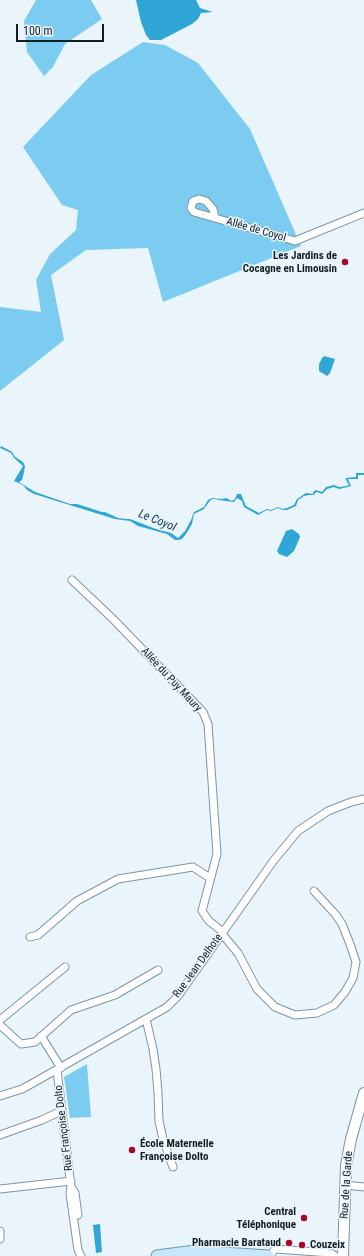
<!DOCTYPE html>
<html>
<head>
<meta charset="utf-8">
<style>
  body { margin:0 }
  #map { position:relative; width:364px; height:1256px; overflow:hidden; background:#e9f5fb; font-family:"Roboto Condensed",sans-serif }
  canvas { display:block }
  .scale { position:absolute; left:16px; top:24px; width:88px; height:18px; box-sizing:border-box; border:2px solid #131e23; border-top:0; padding-left:5px; font-size:12px; line-height:14px; white-space:nowrap; color:#131e23; -webkit-text-stroke:3px #e9f5fb; paint-order:stroke }
</style>
</head>
<body>
<div id="map">
<canvas width="364" height="1256"></canvas>
<div class="scale">100 m</div>
</div>
<script>
const ctx = document.querySelector('canvas').getContext('2d');
ctx.lineJoin = 'round';
function fillPath(path, color) {
  ctx.fillStyle = color;
  ctx.fill(path, 'evenodd');
}
function poly(rows) {
  const path = new Path2D();
  for (const r of rows) {
    path.moveTo(r[0], r[1]);
    for (let i = 2; i < r.length; i += 2) path.lineTo(r[i], r[i + 1]);
  }
  return path;
}
function stroke(path, color, width, dash) {
  ctx.strokeStyle = color;
  ctx.lineWidth = width;
  ctx.lineCap = dash ? 'butt' : 'round';
  ctx.setLineDash(dash || []);
  ctx.stroke(path);
}
function label(font, color, halo, rows, align = 'center') {
  ctx.font = font + ' "Roboto Condensed",sans-serif';
  ctx.lineWidth = 3;
  ctx.setLineDash([]);
  ctx.textBaseline = 'middle';
  ctx.strokeStyle = halo;
  ctx.fillStyle = color;
  for (const [text, x, y, turn = 0] of rows) {
    ctx.save();
    ctx.translate(x, y);
    ctx.rotate((+turn || 0) * Math.PI / 180);
    ctx.textAlign = isNaN(turn) ? turn : align;
    if (halo) ctx.strokeText(text, 0, 0);
    ctx.fillText(text, 0, 0);
    ctx.restore();
  }
}
fillPath(poly([
  [36,0,91,0,102,19,65,44,53,67,44,76,27,52,24,21],
  [143,42,165,45,198,63,250,129,301,246,163,302,148,248,86,250,51,275,64,340,0,391,0,307,41,312,36,280,50,254,76,230,78,210,62,205,23,147,91,75],
  [87,1064,91,1117,70,1118,64,1077]
]), '#7cccf2');
fillPath(poly([
  [136,0,196,0,200,8,213,12,201,13,198,19,192,24,161,40,150,40,146,35,141,22],
  [324,356,335,359,330,373,327,376,319,371,319,364,322,358],
  [1,446,12,452,15,457,23,462,25,466,24,472,22,480,19,482,35,492,70,504,77,504,102,512,105,512,118,518,126,519,130,519,156,529,171,533,178,538,185,531,191,520,194,512,204,507,208,500,212,498,222,499,226,498,232,501,235,499,237,494,241,494,246,506,259,513,267,509,271,510,278,507,283,509,287,508,294,505,297,499,306,493,313,494,313,492,316,490,322,492,326,487,334,485,339,487,347,486,349,485,346,480,346,478,356,477,356,473,364,473,364,475,358,475,358,479,348,479,351,486,348,487,339,489,334,487,327,489,322,494,317,492,315,493,314,495,309,495,304,496,298,500,296,506,287,510,283,510,278,508,271,511,267,510,258,515,244,507,242,501,237,498,234,502,219,500,216,499,212,499,209,502,204,509,194,514,192,524,186,534,182,539,178,540,175,540,167,534,138,526,130,521,115,519,34,494,27,490,23,485,14,481,23,466,14,458,11,453,0,448],
  [292,529,299,534,300,537,294,551,287,557,279,554,277,551,286,531],
  [100,1224,102,1252,96,1253,93,1225]
]), '#30a6d6');
const street = poly([
  [215,218,213,209,206,201,199,199,193,201,191,208,194,212,215,218,295,241,364,213],
  [72,580,113,619,203,712,208,724,217,854,202,911,209,921,223,932],
  [222,934,238,953,257,989,275,1007,295,1015,317,1013,334,1005,345,992,353,978,356,962,350,944,342,924,336,915,314,891],
  [30,937,38,935,77,901,118,879,193,867,210,878],
  [146,1019,153,1049,156,1069,158,1093,159,1121,163,1139,173,1167],
  [0,1020,65,967],
  [0,1025,21,1044,35,1042,71,1010,115,995,158,970],
  [41,1036,61,1068],
  [57,1070,71,1187,70,1194,78,1250,81,1256],
  [0,1096,22,1089,33,1083,167,1007,178,996,274,860,298,831,328,811,351,802,364,799],
  [0,1135,42,1120,59,1112,62,1112],
  [345,1185,364,1187],
  [71,1187,75,1193,78,1215],
  [0,1189,71,1181],
  [0,1231,0,1239],
  [270,1256,275,1249,331,1253,335,1256]
]);
const secondary = poly([
  [343,1256,346,1165,351,1139,364,1093]
]);
const primary = poly([
  [157,1256,195,1251,268,1256]
]);
stroke(street, '#7a96a4', 9);
stroke(secondary, '#7a96a4', 12);
stroke(primary, '#6f97ab', 13);
stroke(street, '#fff', 7);
stroke(secondary, '#fff', 10);
stroke(primary, '#c6e8f8', 11);
for (const [x, y, r, color] of [
  [345,262,4,"#a5092a"],
  [132,1150,4,"#a5092a"],
  [304,1218,4,"#a5092a"],
  [289,1243,4,"#a5092a"],
  [302,1245,4,"#a5092a"]
]) {
  const dot = new Path2D();
  dot.arc(x, y, r, 0, 2 * Math.PI);
  ctx.fillStyle = color;
  ctx.fill(dot);
  stroke(dot, '#e9f5fb', 1.5);
}
label('11px', '#131e23', '#e9f5fb', [
  ["Allée de Coyol",256,230,16],
  ["Allée du Puy Maury",171,680,47],
  ["Rue Jean Delhote",198,966,-54],
  ["Rue Françoise Dolto",64,1128,-97],
  ["Rue de la Garde",347,1185,-86]
]);
label('bold 11px', '#131e23', '#e9f5fb', [
  ["Les Jardins de",337,256],
  ["Cocagne en Limousin",337,269],
  ["École Maternelle",140,1144,"left"],
  ["Françoise Dolto",140,1157,"left"],
  ["Central",296,1212],
  ["Téléphonique",296,1225],
  ["Pharmacie Barataud",281,1243],
  ["Couzeix",310,1245,"left"]
], 'right');
label('italic 12px', '#093b4f', '#e9f5fb', [
  ["Le Coyol",157,521,22]
]);
</script>
</body>
</html>
